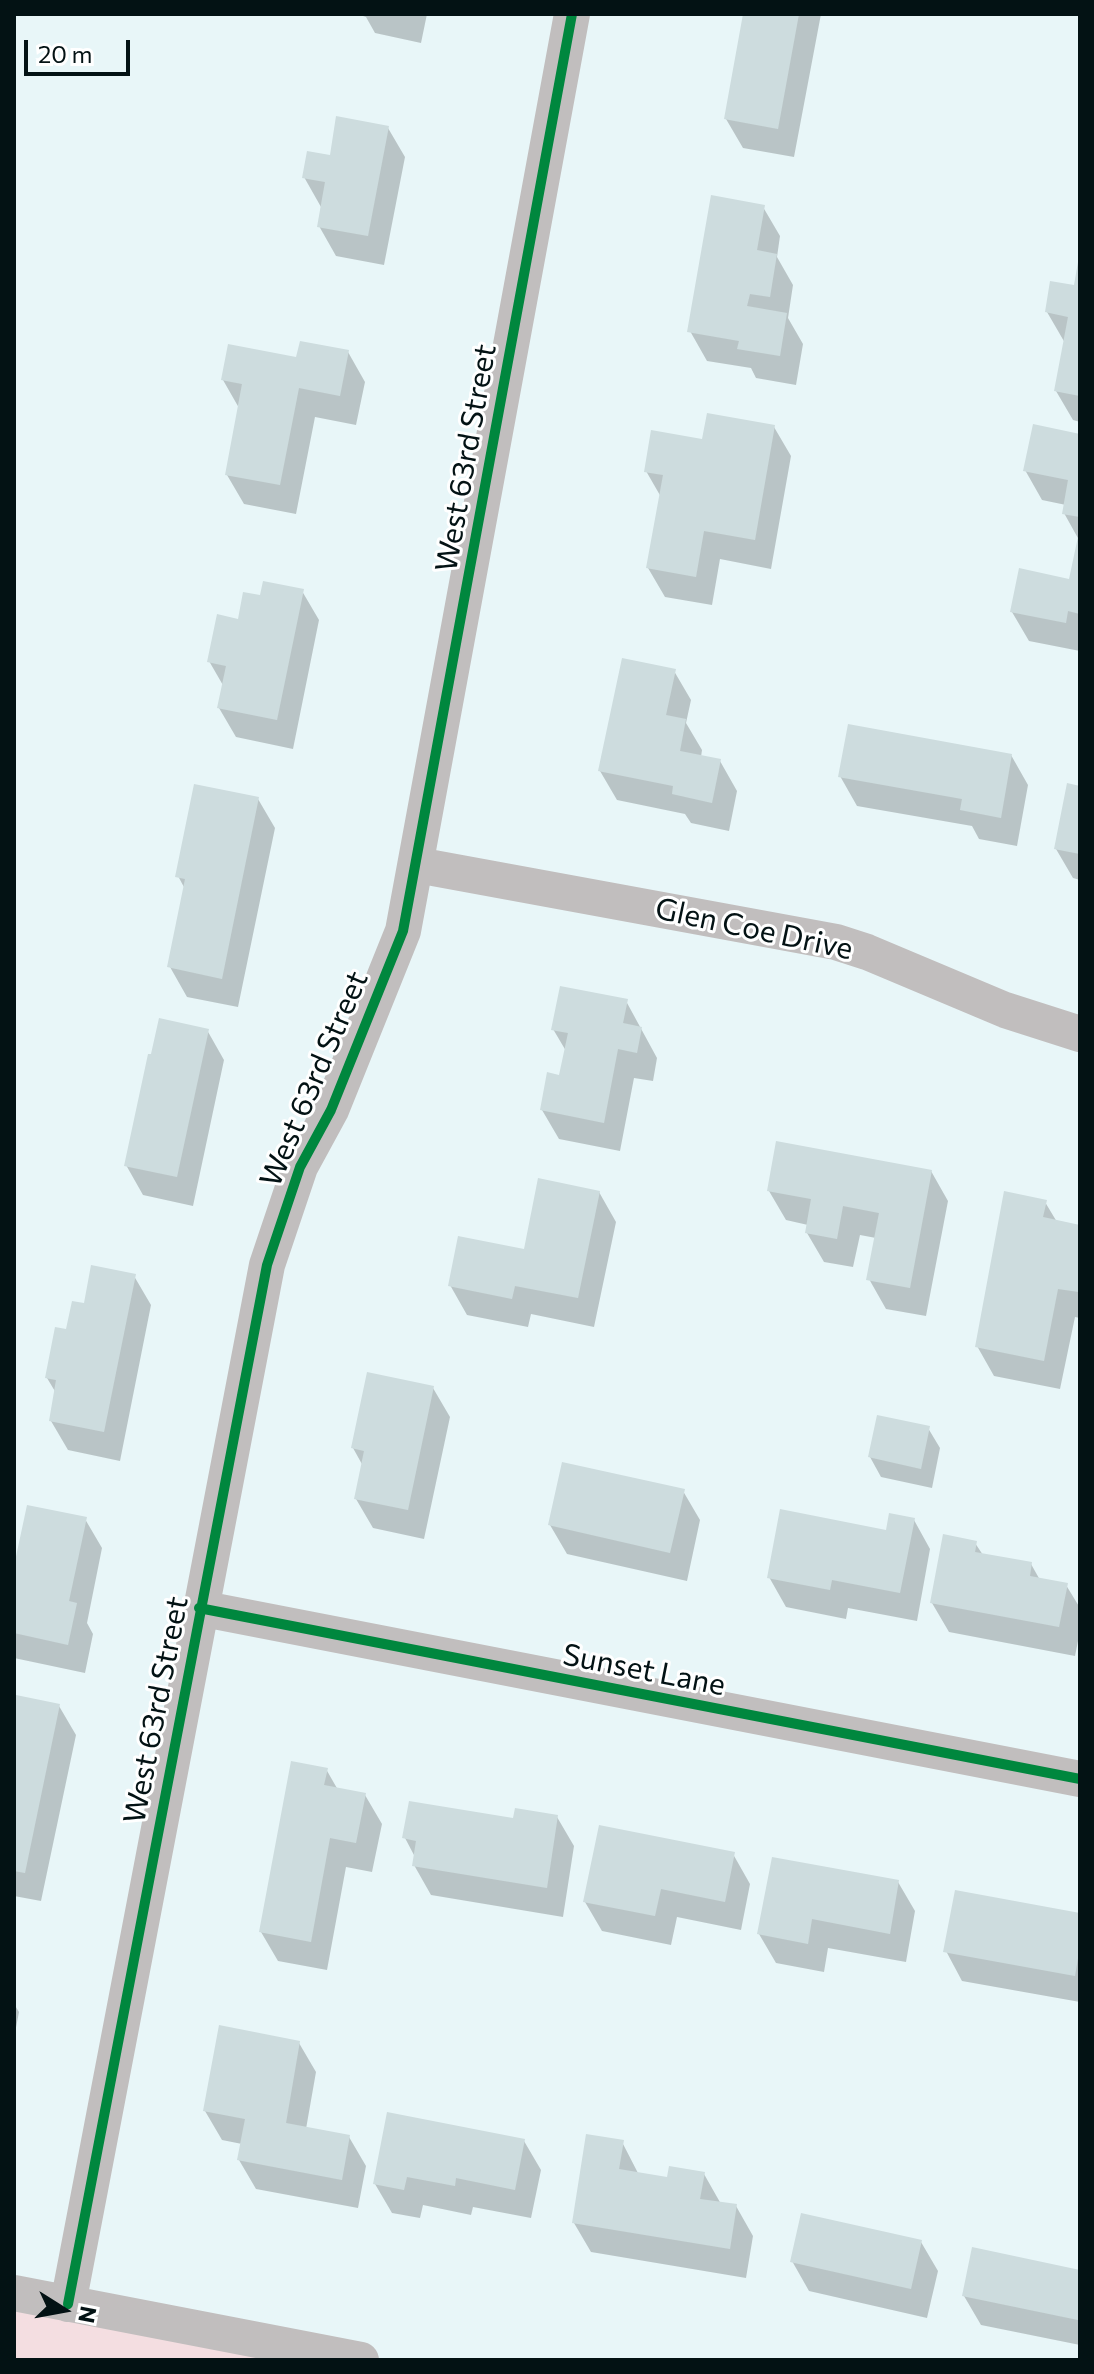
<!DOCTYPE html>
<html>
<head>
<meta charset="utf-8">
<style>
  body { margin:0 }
  #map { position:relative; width:1094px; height:2374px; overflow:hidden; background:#e8f6f8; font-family:Commissioner,sans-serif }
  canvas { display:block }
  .frame { position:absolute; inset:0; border:16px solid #031214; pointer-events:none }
  .north { position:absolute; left:24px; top:2270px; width:80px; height:80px; -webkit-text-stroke:6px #fff; paint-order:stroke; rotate:101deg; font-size:22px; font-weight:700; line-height:32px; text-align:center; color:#031214 }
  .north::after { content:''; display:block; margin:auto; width:28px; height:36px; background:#031214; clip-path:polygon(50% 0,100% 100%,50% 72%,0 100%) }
  .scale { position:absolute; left:24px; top:40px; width:106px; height:36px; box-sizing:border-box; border:4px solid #031214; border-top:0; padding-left:10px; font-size:24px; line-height:28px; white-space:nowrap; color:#031214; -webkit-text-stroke:6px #fff; paint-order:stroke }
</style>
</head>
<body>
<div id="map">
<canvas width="1094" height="2374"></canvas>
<div class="frame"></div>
<div class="north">N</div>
<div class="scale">20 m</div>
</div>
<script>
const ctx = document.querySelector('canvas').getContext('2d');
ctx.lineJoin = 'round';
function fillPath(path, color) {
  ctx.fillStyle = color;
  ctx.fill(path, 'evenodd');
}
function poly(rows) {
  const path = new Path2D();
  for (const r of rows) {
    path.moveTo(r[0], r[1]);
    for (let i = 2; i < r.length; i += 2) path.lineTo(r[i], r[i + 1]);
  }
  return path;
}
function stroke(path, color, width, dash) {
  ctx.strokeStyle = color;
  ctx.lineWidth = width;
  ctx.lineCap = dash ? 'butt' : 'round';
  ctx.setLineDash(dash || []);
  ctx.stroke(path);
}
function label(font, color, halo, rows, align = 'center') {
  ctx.font = font + ' Commissioner,sans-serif';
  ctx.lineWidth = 6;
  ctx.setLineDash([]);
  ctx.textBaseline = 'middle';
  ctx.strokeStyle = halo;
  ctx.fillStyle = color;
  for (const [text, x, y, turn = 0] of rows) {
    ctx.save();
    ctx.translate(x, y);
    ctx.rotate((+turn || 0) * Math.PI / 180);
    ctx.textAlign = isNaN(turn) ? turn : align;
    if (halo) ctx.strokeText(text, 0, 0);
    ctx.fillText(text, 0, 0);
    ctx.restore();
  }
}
fillPath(poly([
  [14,2294,358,2360,14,2360]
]), '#f4dee1');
fillPath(poly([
  [357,14,427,14,421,43,375,33,366,17],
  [745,14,821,14,794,157,743,148,726,119],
  [388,128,405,157,384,265,336,256,319,226,321,207,304,177,331,157],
  [763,207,780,236,777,257,793,285,788,318,803,344,796,385,756,378,751,368,707,361,690,331],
  [1080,264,1080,422,1073,420,1056,391,1065,343,1047,312,1076,288],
  [348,352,365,382,356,425,315,417,296,514,244,504,227,475,239,408,223,380,298,360],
  [774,427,791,456,771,569,720,559,712,605,665,597,648,568,661,497,646,471,704,441],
  [1080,436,1080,651,1029,641,1012,612,1071,581,1079,540,1064,513,1066,505,1042,500,1025,470],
  [302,591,319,620,293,749,236,737,219,708,224,687,209,661,240,621,262,598],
  [674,671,691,700,686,723,702,750,701,757,720,761,737,791,729,831,691,823,685,814,617,800,600,771],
  [1011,755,1028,785,1017,846,979,839,972,826,857,806,840,776],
  [1080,788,1080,880,1073,878,1056,849],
  [258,799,275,828,238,1007,187,997,170,967,185,889,178,876],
  [626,1001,657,1058,653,1081,634,1078,620,1151,559,1139,542,1110,561,1077,566,1051,553,1029],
  [207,1030,224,1060,193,1206,143,1195,126,1165],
  [931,1171,948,1201,926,1316,886,1309,869,1279,876,1238,860,1235,853,1267,824,1262,807,1233,808,1225,786,1220,769,1191],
  [599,1192,616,1222,594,1327,531,1314,528,1327,467,1315,450,1285,525,1251],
  [1045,1202,1057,1222,1080,1227,1080,1318,1075,1317,1060,1389,994,1376,977,1346],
  [134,1276,151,1305,120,1461,68,1450,51,1421,56,1393,47,1378,85,1306],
  [433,1388,450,1417,424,1539,373,1528,356,1499,363,1466,353,1448],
  [928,1428,940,1448,932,1488,881,1477,870,1457],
  [683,1491,700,1520,687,1581,567,1554,550,1525],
  [85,1519,102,1548,87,1623,93,1634,85,1673,14,1658,14,1576],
  [914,1520,930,1549,917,1621,848,1608,846,1619,786,1607,769,1577],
  [975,1543,983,1555,1031,1564,1040,1580,1066,1585,1080,1608,1080,1631,1075,1656,949,1632,932,1603],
  [17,1697,59,1706,76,1735,41,1901,14,1896,14,1711],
  [326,1769,338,1790,365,1795,382,1824,372,1872,346,1867,327,1970,278,1961,261,1932],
  [557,1817,574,1846,563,1917,431,1895,414,1865,415,1857,405,1838,514,1820],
  [733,1854,750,1884,741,1930,677,1917,671,1945,602,1931,585,1902],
  [898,1882,915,1911,906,1962,828,1948,824,1972,776,1963,759,1934],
  [1080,1915,1080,2002,962,1981,946,1951],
  [14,2004,19,2012,14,2038],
  [299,2043,316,2072,306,2129,349,2137,366,2166,358,2208,256,2189,239,2160,242,2144,222,2140,205,2111],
  [524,2141,541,2170,531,2218,473,2207,471,2215,423,2205,420,2218,392,2213,375,2184],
  [622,2142,639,2175,668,2179,704,2174,721,2204,736,2206,753,2236,746,2278,591,2252,574,2223],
  [921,2242,938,2271,927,2318,809,2291,792,2261],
  [973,2250,1080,2272,1080,2345,981,2325,964,2296]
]), '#0003');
fillPath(poly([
  [743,14,799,14,778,129,724,119],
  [336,116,389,126,368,236,317,227,325,182,302,178,307,151,330,155],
  [711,195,765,205,757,250,777,254,770,297,750,294,747,306,787,313,780,356,737,349,739,341,687,332],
  [1078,262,1080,262,1080,396,1054,391,1068,317,1045,312,1050,281,1074,285],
  [300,341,349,350,340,396,299,388,280,485,225,475,242,384,221,380,228,344,296,357],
  [707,413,775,425,755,540,704,531,696,577,646,568,663,475,644,472,651,430,702,439],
  [1033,424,1080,434,1080,517,1062,514,1068,480,1023,471],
  [1079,532,1080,614,1068,611,1066,623,1010,612,1019,568,1069,579],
  [263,581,304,589,277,720,217,708,226,666,207,662,217,614,238,619,243,592,260,595],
  [622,658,676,669,666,715,686,719,680,751,721,759,712,803,672,794,673,786,598,771],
  [848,724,1012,754,1001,818,960,810,962,799,838,777],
  [1067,783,1080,786,1080,854,1054,849],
  [194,784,259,797,222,979,167,967,185,879,175,877],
  [560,986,628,999,623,1023,642,1027,637,1053,618,1049,604,1123,540,1110,547,1072,559,1075,568,1033,551,1030],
  [159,1018,209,1029,177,1177,124,1166,148,1054,151,1054],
  [776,1141,932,1170,910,1288,866,1280,879,1213,843,1206,837,1239,805,1233,811,1199,767,1191],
  [538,1178,600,1191,578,1298,515,1286,512,1299,448,1286,458,1236,524,1249],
  [1004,1191,1047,1200,1043,1217,1080,1225,1079,1292,1058,1289,1044,1361,975,1347],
  [91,1265,136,1274,104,1432,49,1421,56,1380,45,1378,55,1327,66,1329,72,1301,84,1303],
  [367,1372,434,1386,408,1510,354,1499,364,1451,351,1448],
  [877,1415,930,1426,921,1469,868,1457],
  [562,1462,685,1489,670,1553,548,1525],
  [27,1505,87,1517,69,1601,77,1603,68,1645,14,1633,14,1566],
  [780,1509,886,1530,889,1513,915,1518,900,1593,832,1580,830,1590,767,1578],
  [943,1534,977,1541,975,1552,1032,1562,1030,1576,1068,1583,1059,1627,930,1603],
  [16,1695,60,1704,25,1873,14,1871],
  [291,1761,328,1768,324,1785,366,1793,356,1843,330,1838,311,1942,259,1932],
  [409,1801,513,1818,515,1808,558,1815,547,1888,412,1866,416,1841,402,1838],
  [599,1825,735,1852,725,1902,661,1889,655,1916,583,1902],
  [772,1857,899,1880,890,1934,812,1919,808,1944,757,1934],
  [955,1890,1080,1913,1080,1946,1075,1976,943,1952],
  [219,2025,300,2041,286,2123,350,2135,342,2180,237,2160,245,2119,203,2111],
  [387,2112,525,2139,515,2190,456,2178,455,2186,407,2177,404,2190,373,2184],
  [586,2134,624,2140,619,2169,667,2177,669,2166,705,2172,700,2199,737,2204,730,2249,572,2223],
  [801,2213,922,2240,911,2289,790,2262],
  [972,2247,1080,2270,1078,2320,962,2296]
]), '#cddcde');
stroke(poly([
  [417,865,836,942,867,952,1005,1010,1080,1034],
  [199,1608,1080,1779],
  [14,2293,361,2360],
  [68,2304,267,1265,300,1167,331,1110,403,931,572,14]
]), '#c1bebe', 36);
stroke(poly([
  [199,1608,1080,1779],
  [68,2304,267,1265,300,1167,331,1110,403,931,572,14]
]), '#00873e', 10);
label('30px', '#031214', '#fff', [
  ["West 63rd Street",466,458,-80],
  ["Glen Coe Drive",754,929,12],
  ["West 63rd Street",314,1079,-67],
  ["Sunset Lane",644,1670,11],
  ["West 63rd Street",156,1710,-79]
]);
</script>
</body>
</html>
